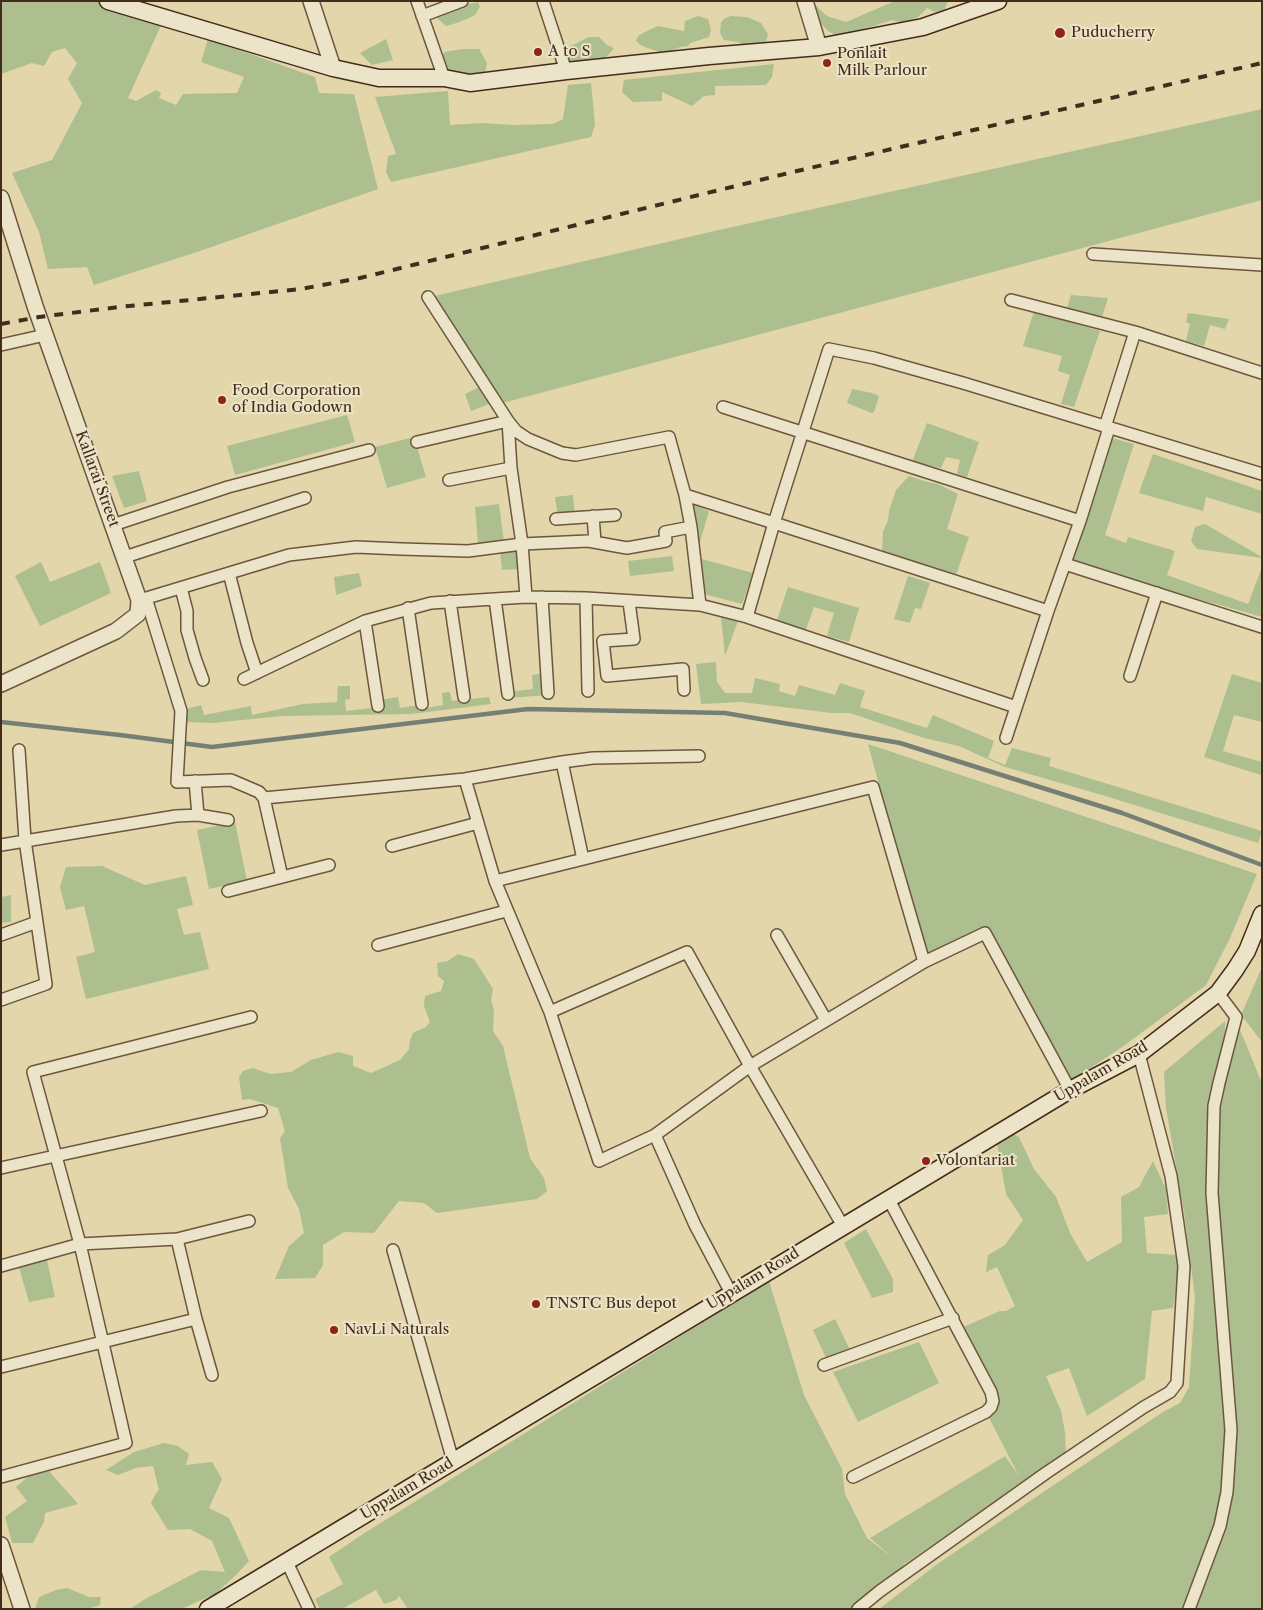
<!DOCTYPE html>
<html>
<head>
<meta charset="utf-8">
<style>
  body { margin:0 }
  #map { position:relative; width:1263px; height:1610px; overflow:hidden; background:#e2d6aa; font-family:"Libre Caslon Text",serif }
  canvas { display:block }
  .frame { position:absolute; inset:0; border:2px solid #452b1b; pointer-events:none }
</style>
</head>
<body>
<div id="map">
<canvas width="1263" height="1610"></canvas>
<div class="frame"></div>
</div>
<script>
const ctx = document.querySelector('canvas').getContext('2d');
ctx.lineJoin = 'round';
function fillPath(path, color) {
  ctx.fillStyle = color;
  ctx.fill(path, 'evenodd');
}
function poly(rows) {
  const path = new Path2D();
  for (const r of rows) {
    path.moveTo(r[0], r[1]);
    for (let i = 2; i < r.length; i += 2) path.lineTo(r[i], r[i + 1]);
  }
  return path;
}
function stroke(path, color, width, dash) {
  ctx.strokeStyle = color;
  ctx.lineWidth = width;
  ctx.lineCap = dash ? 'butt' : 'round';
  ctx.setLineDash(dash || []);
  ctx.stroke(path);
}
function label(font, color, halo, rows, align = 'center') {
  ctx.font = font + ' "Libre Caslon Text",serif';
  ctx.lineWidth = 4;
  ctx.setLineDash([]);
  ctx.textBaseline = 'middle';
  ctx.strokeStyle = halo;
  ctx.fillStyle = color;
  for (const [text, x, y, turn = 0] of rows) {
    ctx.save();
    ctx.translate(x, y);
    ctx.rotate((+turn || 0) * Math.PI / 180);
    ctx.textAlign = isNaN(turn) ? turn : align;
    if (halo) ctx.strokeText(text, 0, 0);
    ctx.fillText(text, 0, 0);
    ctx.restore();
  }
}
fillPath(poly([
  [1,1,108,1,163,21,128,98,136,101,156,90,161,93,159,98,176,105,183,94,237,93,244,77,201,62,208,39,315,77,319,93,354,94,378,189,197,252,94,285,87,267,48,269,39,232,12,173,52,160,82,103,68,79,77,63,65,48,52,52,44,66,32,63,1,74],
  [811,1,827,16,846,22,895,1,948,1,944,11,935,12,927,8,918,17,904,23,892,20,839,37,828,31,811,13],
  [478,2,480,7,475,15,460,22,446,26,437,18,441,12,456,7],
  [698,16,708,19,711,30,709,37,690,43,688,46,680,47,666,54,642,46,636,41,638,36,643,33,658,26,684,31,685,21],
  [731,16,747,17,761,23,768,34,765,46,749,47,738,42,724,40,720,33,721,22,725,18],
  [589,37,599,37,607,45,614,48,600,65,571,72,562,48,573,45],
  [386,39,393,60,372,65,360,53],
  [463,49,479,49,487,63,485,73,446,79,441,64,444,52],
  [774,64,772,77,766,85,715,86,715,95,704,96,692,106,662,92,662,101,633,102,622,92,624,80],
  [591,83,595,125,591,137,391,182,386,172,388,156,396,154,375,97,448,91,450,125,482,123,513,125,553,124,563,119,568,85],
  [1262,109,1262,200,499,404,430,297,710,232],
  [1071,295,1108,298,1102,317,1067,308],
  [1034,311,1100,331,1074,407,1061,404,1070,375,1058,371,1062,356,1023,346],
  [1188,313,1229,319,1225,329,1210,325,1204,346,1186,341,1190,324,1186,322],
  [479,387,492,403,471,411,465,394],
  [852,389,872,393,879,396,874,412,872,413,847,403],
  [347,415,355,442,235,475,227,446],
  [927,423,979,442,967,477,957,474,960,460,946,457,941,468,912,462],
  [414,437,426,477,387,488,375,447],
  [1108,437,1134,444,1105,535,1126,543,1128,537,1175,551,1167,575,1248,604,1262,567,1262,617,1068,562],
  [1153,454,1262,491,1262,514,1206,497,1203,511,1139,493],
  [139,471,147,501,124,508,112,476],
  [909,476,924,481,938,484,958,494,947,529,969,537,955,578,895,558,882,552,883,532,888,520,889,511,896,490],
  [573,495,575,516,558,517,555,497],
  [690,503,709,511,698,549],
  [499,504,504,542,478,544,475,507],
  [1205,524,1262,557,1262,558,1197,549,1191,541,1195,527],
  [519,549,521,569,502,570,500,551],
  [672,556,674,571,630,576,628,561],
  [702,559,753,573,742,604,704,594],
  [41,562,50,582,100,562,111,593,40,626,15,576],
  [359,573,362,586,336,595,334,577],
  [908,576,930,583,921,609,915,608,910,623,894,619],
  [788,587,859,608,849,642,827,636,834,613,814,607,805,632,776,623],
  [721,617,738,621,725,656],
  [716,662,717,682,725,693,752,693,755,678,780,684,779,691,795,696,799,685,835,695,840,683,865,691,860,707,927,728,933,715,994,741,988,758,1005,765,1012,748,1051,758,1049,766,1262,831,1262,832,1258,843,1102,795,1005,767,959,746,924,738,850,713,832,713,741,702,701,704,696,664],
  [545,673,546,695,510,698,509,692,533,689,532,675],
  [1232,674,1262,683,1262,722,1234,715,1223,751,1262,762,1261,775,1204,757],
  [338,686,350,686,350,699,345,700,346,711,380,707,379,700,398,697,400,708,420,705,421,709,443,705,442,693,450,692,452,701,489,697,491,704,411,714,283,716,212,723,182,722,183,710,201,705,204,715,251,706,252,715,303,704,337,702],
  [868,744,1257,874,1230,938,1206,985,1125,1045,1071,1081,988,936,928,965],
  [235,822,247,881,209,889,197,830],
  [102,866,145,885,186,876,193,905,177,909,184,935,200,932,209,969,86,999,76,957,95,952,84,906,66,910,60,887,66,867],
  [11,895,11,922,1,923,1,897],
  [458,954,474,959,493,989,491,1000,494,1010,493,1031,503,1046,530,1158,544,1178,547,1191,537,1199,437,1213,424,1203,399,1201,374,1233,344,1232,323,1245,323,1265,315,1278,275,1279,289,1246,304,1233,299,1209,288,1188,280,1138,285,1131,278,1108,250,1099,242,1100,239,1077,243,1071,253,1068,270,1074,291,1072,311,1060,338,1052,353,1056,353,1066,371,1073,400,1060,409,1049,410,1040,413,1033,426,1027,430,1022,424,1006,425,996,441,991,444,981,438,976,437,963,448,961],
  [1262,967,1262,1042,1241,1015],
  [1225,1021,1225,1060,1209,1176,1231,1430,1227,1492,1185,1609,879,1609,936,1565,1030,1501,1163,1412,1180,1403,1189,1387,1195,1297,1184,1212,1166,1108,1164,1072],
  [1238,1025,1262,1083,1262,1609,1194,1609,1230,1493,1215,1127],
  [1011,1132,1019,1137,1034,1169,1056,1197,1071,1235,1087,1262,1122,1242,1121,1197,1139,1187,1153,1161,1166,1189,1168,1214,1144,1217,1147,1253,1176,1255,1179,1272,1173,1308,1152,1311,1145,1379,1087,1416,1069,1368,1046,1376,1061,1411,1065,1432,1066,1460,1025,1488,1022,1483,903,1565,909,1571,859,1609,408,1609,399,1596,396,1600,384,1604,376,1590,342,1609,320,1609,315,1599,343,1584,329,1557,363,1534,769,1281,804,1395,842,1469,845,1494,867,1538,893,1558,870,1538,1005,1456,1019,1476,986,1412,993,1401,961,1328,1000,1311,1006,1311,1015,1306,997,1267,986,1272,988,1255,1005,1245,1023,1220,1006,1194,996,1137],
  [866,1229,893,1279,893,1292,872,1298,844,1243],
  [46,1256,55,1297,29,1302,18,1264],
  [835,1319,850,1350,827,1360,813,1330],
  [919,1342,939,1383,858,1422,833,1372],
  [164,1443,178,1446,189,1454,186,1465,212,1462,222,1479,209,1508,229,1518,249,1561,236,1575,215,1594,190,1605,181,1609,130,1609,145,1599,201,1570,225,1572,212,1541,190,1529,168,1530,151,1503,156,1493,159,1490,153,1466,136,1468,118,1475,106,1470,134,1452],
  [49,1471,78,1504,45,1513,44,1522,33,1543,12,1543,5,1517,27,1501,16,1487,31,1474],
  [67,1588,89,1597,101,1597,100,1605,87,1609,35,1609,39,1597,56,1590]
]), '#adbf8e');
stroke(poly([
  [1,722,120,735,212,747,528,709,725,713,900,743,1122,813,1262,865]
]), '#767f75', 4.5);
const minor = poly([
  [417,1,444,78],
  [543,1,566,71],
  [422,16,462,1],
  [1093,254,1262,265],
  [428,297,508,421,511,468,522,544,526,597],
  [1011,300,1135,332,1262,373],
  [1,345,45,335],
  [723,407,1080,521],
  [1105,427,1135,332],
  [417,442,508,421,516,431,528,439,562,453,576,455,669,437,685,495,691,527,700,605],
  [449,480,511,468],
  [685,495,774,523,1048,611],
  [593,516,595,542],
  [556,519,615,515],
  [113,525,228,487,369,450],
  [125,557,305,498],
  [1065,564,1262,627],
  [229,573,247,643,257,673],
  [181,588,187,611,187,630,195,658,203,680],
  [542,597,548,693],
  [146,598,181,711,177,782,231,780,259,792,264,798,465,779,562,762,593,758,699,756],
  [586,598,588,691],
  [495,599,508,694],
  [140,600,289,555,356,547,401,549,468,551,522,544,588,541,627,548,666,541,665,532,691,527],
  [450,601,464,697],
  [629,602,634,639,603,641,607,676,683,669,684,690],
  [408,608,422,704],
  [747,617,774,523,829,349,874,358,963,383,1262,474],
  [365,621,378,706],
  [1130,676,1157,593],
  [244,679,365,621,431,603,526,597,586,598,700,605,747,617,1016,707],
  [1006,738,1048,611,1080,521,1109,428],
  [562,762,583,859],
  [465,779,495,881,550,1012,599,1161,655,1135,750,1066,924,962,985,933,1070,1090],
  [195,781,198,815],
  [264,798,282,877],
  [1,845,176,816,198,815,228,820],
  [392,846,478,823],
  [495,881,873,787,924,962],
  [228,891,329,865],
  [1,935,37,922],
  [777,935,826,1020],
  [378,945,506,911],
  [1,1000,46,984,25,840,19,750],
  [550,1012,687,952,750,1066,843,1226],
  [655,1135,695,1225,731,1293],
  [1,1168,261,1111],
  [177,1239,196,1319],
  [393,1250,453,1461],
  [1,1266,80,1244,177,1239,249,1221],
  [824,1365,953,1318],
  [1,1367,196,1319,212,1375],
  [1,1477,126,1443,80,1244,33,1072,251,1017],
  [853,1477,986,1412,991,1407,993,1401,991,1392,888,1198],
  [287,1562,309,1609],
  [858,1609,880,1591,1046,1473,1144,1407,1170,1392,1177,1383,1184,1266,1171,1176,1139,1054],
  [1189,1609,1220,1526,1227,1492,1231,1430,1212,1193,1214,1106,1219,1083,1236,1017,1218,993]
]);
const tertiary = poly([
  [311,1,333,68],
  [805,1,819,47],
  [1,198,35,306,139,600,138,614,116,631,1,684],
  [1,1545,22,1609]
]);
const secondary = poly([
  [108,1,333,68,379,78,444,78,470,83,566,71,709,56,819,47,923,27,998,1],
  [208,1609,1070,1090,1139,1054,1218,993,1235,970,1247,951,1262,914]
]);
stroke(minor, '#6c563f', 14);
stroke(tertiary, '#6c563f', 18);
stroke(secondary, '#452b1b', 19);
stroke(minor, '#ece4c8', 11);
stroke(tertiary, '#ece4c8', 15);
stroke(secondary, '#ece4c8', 16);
stroke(poly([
  [1,324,39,317,119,307,301,289,360,278,797,171,1262,63]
]), '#452b1b', 4, [9, 9]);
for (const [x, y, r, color] of [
  [1060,33,6,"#8f2418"],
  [538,52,5,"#8f2418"],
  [827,63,5,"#8f2418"],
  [222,400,5,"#8f2418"],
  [926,1161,5,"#8f2418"],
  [536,1304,5,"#8f2418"],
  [334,1330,5,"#8f2418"]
]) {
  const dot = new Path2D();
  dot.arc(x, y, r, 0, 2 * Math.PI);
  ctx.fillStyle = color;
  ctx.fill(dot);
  stroke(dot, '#ece4c8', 2);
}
label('15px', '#452b1b', '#ece4c8', [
  ["Puducherry",1071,33],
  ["A to S",548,52],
  ["Ponlait",837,54],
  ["Milk Parlour",837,71],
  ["Food Corporation",232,391],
  ["of India Godown",232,408],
  ["Volontariat",936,1161],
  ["TNSTC Bus depot",546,1304],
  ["NavLi Naturals",344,1330]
], 'left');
label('15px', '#452b1b', '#ece4c8', [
  ["Kallarai Street",97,479,70],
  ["Uppalam Road",1101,1072,-30],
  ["Uppalam Road",753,1279,-31],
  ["Uppalam Road",407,1489,-31]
]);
</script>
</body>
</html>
